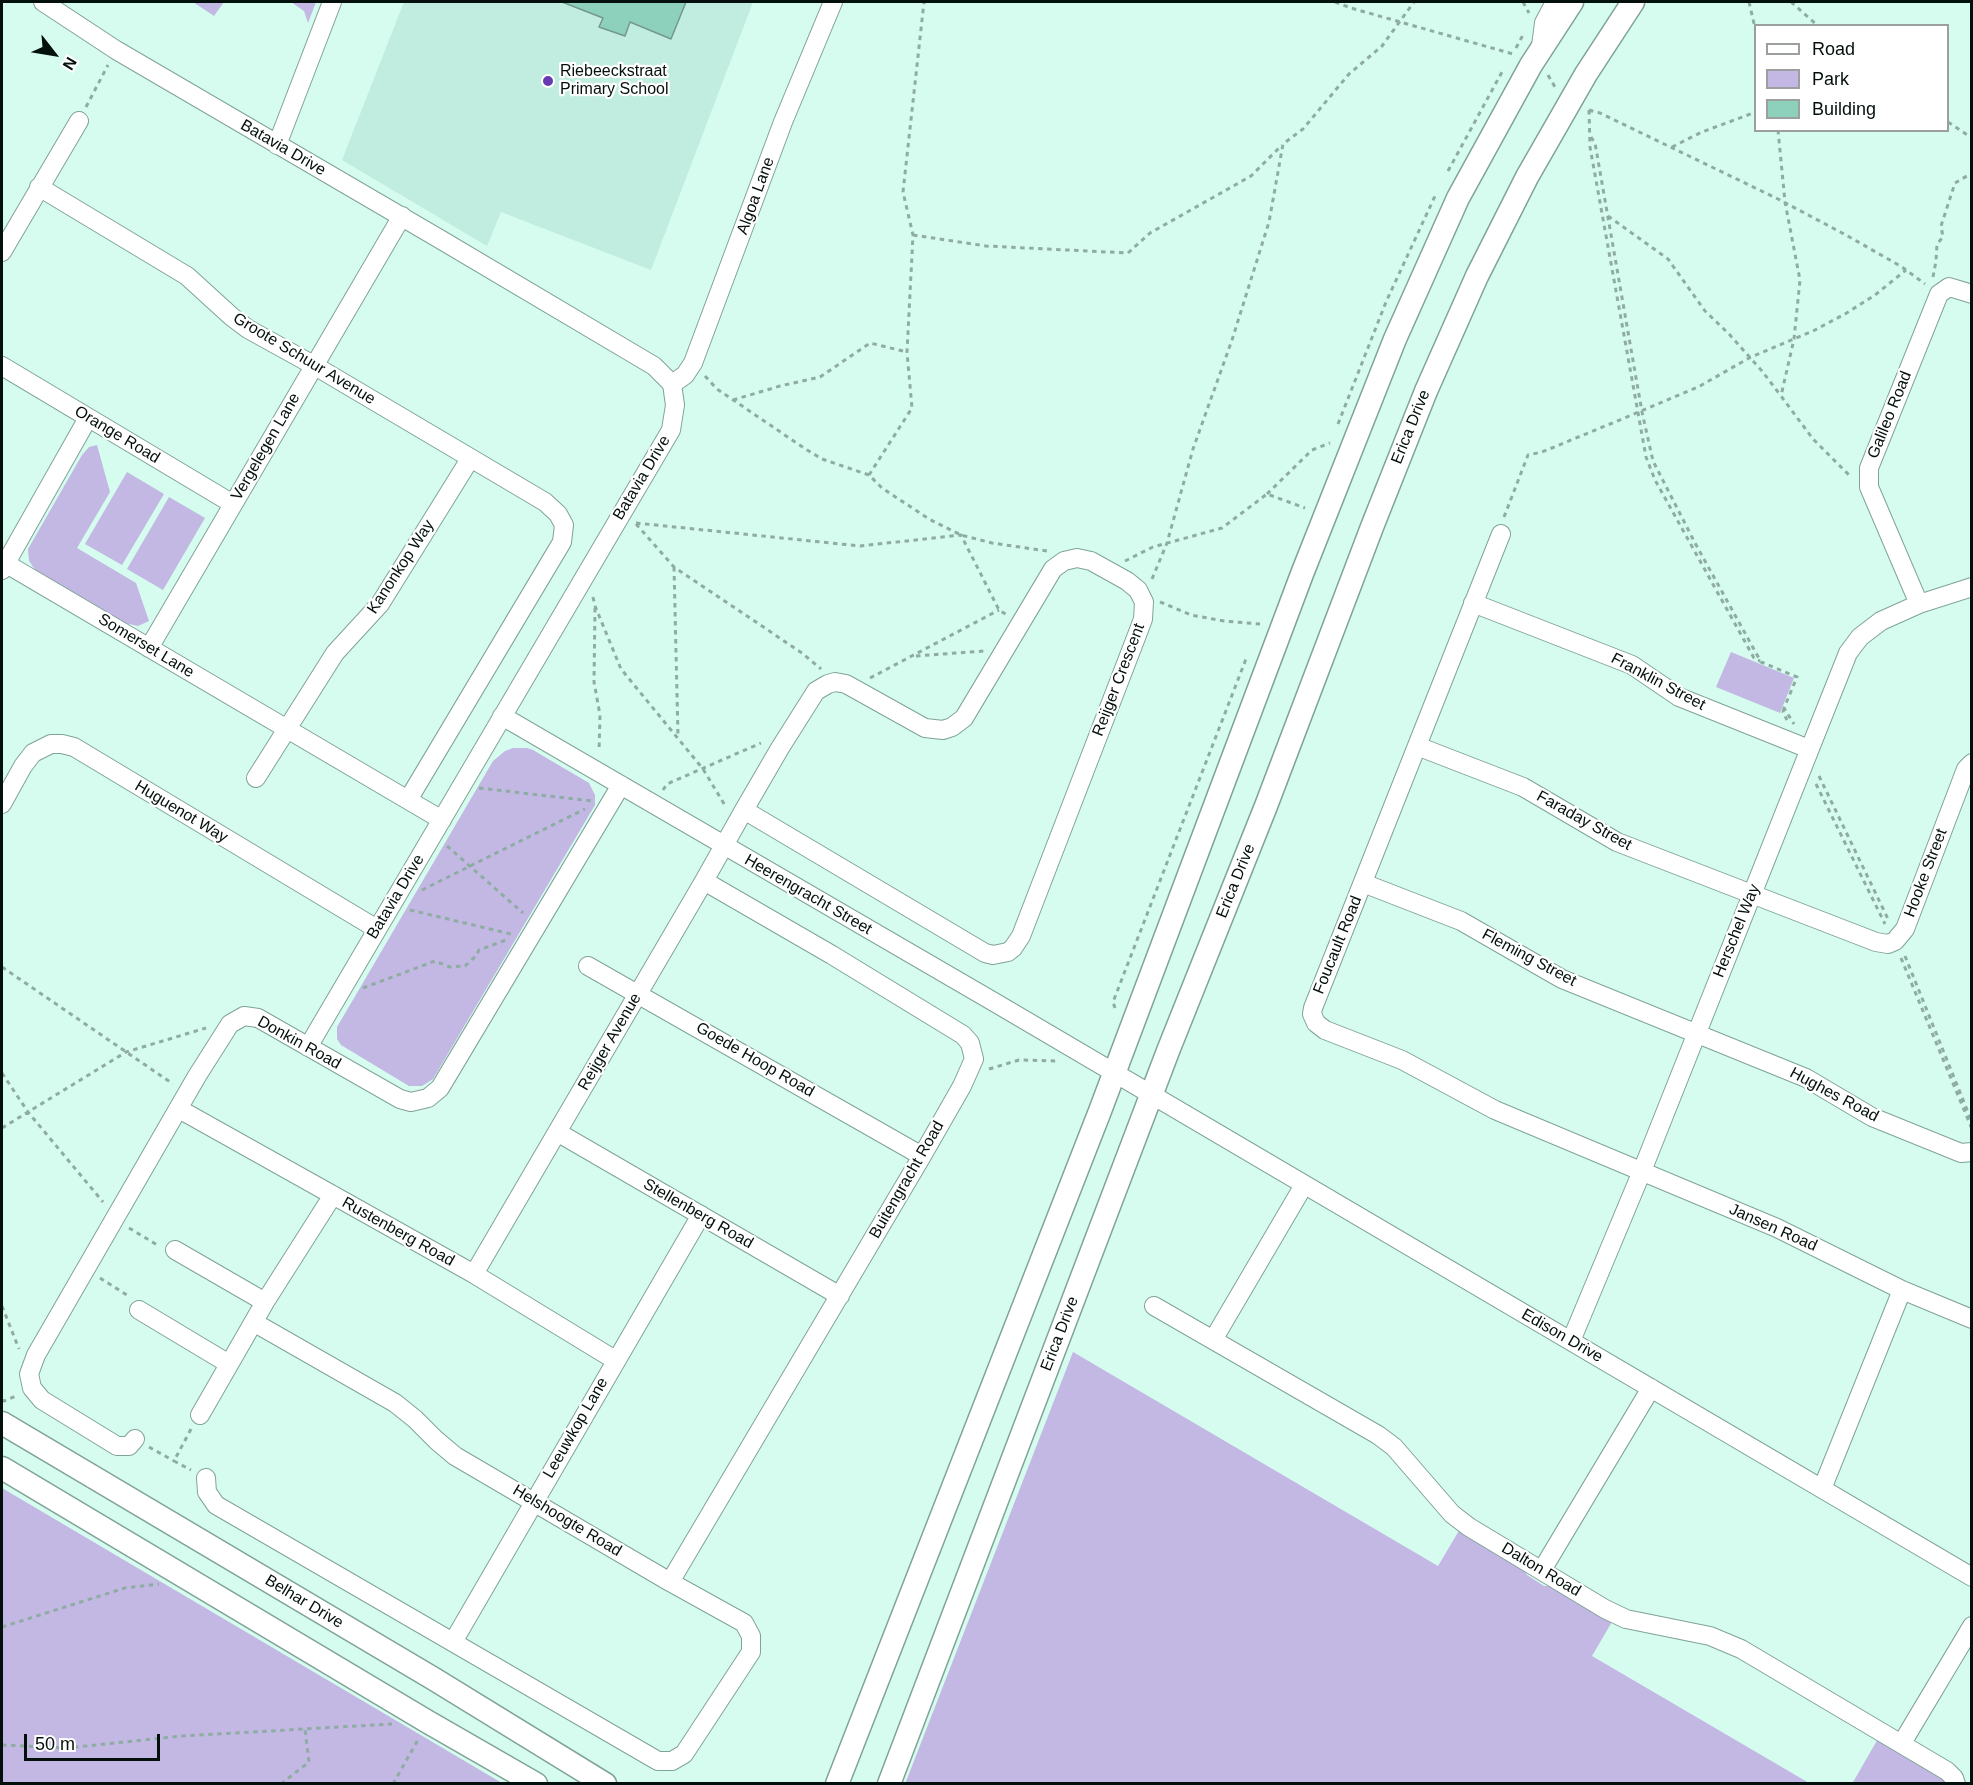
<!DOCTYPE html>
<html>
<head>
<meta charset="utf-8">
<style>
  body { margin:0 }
  #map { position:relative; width:1973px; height:1785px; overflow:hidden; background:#d6fbef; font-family:Arial,sans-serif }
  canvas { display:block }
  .frame { position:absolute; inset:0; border:3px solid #04100c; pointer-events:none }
  .legend { position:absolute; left:1754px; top:24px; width:195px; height:108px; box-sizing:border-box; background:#fff; border:2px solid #9b9f9e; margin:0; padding:8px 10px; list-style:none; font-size:18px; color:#04100c }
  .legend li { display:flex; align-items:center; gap:12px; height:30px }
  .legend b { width:30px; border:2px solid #9b9f9e }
  .north { position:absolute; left:24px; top:24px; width:60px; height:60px; -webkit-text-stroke:4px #fff; paint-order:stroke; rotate:121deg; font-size:16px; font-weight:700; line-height:24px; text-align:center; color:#04100c }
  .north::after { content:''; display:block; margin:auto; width:21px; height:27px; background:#04100c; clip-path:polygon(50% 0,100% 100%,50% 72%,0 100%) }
  .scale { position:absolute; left:24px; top:1734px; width:136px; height:27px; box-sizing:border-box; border:3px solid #04100c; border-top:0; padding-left:8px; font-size:18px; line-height:21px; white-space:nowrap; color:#04100c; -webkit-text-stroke:4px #fff; paint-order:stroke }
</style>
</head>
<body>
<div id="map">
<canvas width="1973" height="1785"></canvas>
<div class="frame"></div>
<ul class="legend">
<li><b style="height:8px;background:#fff"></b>Road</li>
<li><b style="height:16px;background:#c2b8e3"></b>Park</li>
<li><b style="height:16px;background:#8dd1bd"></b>Building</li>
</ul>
<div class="north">N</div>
<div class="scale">50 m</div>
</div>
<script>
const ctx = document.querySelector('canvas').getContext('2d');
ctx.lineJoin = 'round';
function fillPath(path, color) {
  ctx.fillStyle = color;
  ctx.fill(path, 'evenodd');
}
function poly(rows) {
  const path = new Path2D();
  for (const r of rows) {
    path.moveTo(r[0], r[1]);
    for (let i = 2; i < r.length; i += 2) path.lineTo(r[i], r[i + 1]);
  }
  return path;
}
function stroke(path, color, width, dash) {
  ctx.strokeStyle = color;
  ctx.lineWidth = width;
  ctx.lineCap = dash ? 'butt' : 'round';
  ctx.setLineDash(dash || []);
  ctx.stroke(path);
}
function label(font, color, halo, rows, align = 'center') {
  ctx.font = font + ' Arial,sans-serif';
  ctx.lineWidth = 4.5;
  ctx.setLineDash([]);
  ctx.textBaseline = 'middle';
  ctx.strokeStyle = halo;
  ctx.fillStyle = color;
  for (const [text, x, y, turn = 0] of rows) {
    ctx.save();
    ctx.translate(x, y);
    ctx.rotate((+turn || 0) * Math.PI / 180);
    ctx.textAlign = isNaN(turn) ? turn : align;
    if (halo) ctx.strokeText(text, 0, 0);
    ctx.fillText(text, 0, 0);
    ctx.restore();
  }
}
fillPath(poly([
  [404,2,753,2,651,270,501,212,487,246,342,160]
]), '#c0eddf');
fillPath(poly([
  [193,2,224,2,214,16],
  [291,2,316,2,308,23,304,11],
  [97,445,110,492,77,548,136,583,149,621,138,626,125,623,36,571,29,561,28,549,82,455,89,447],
  [127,472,164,494,122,565,85,544],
  [169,497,205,518,163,590,127,569],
  [1731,652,1794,678,1780,713,1716,687],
  [513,748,527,748,533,750,589,783,595,795,595,805,433,1079,422,1086,409,1086,341,1045,337,1039,337,1027,493,761,505,751],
  [1073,1352,1438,1566,1460,1529,1522,1566,1527,1575,1544,1586,1557,1586,1613,1620,1592,1656,1809,1783,905,1784],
  [2,1488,502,1783,2,1783],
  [1879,1737,1945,1776,1949,1784,1852,1784]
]), '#c2b8e3');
const building = poly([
  [562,2,686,2,671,39,630,22,625,36,599,27,603,18,562,2]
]);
fillPath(building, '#8dd1bd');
stroke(building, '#75988d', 1.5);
const minor = poly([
  [43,2,116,50,438,238,654,366,672,384,675,405,671,430,308,1047],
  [1541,46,1544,23,1555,2],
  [277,145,332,2],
  [39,187,187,276,232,317,248,329,315,366,545,502,558,514,564,525,562,542,408,800],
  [2,252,79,121],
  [2,366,233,504],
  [672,384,685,375,693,363,783,122,833,2],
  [1501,534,1313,1008,1312,1014,1316,1023,1325,1030,1402,1060,1495,1110,1777,1228,1902,1290,1972,1319],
  [5,563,442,820],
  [2,570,88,418],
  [1473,603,1632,665,1679,697,1809,749],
  [1919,604,1869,487,1869,468,1939,294,1949,287,1972,294],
  [149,648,402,216],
  [502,716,994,1002,1972,1577],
  [1417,746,1523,787,1617,842,1876,942,1888,944,1895,941,1905,929,1966,769,1972,763],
  [256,778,335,653,380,604,470,459],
  [2,804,23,766,33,753,51,744,62,744,74,747,377,929],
  [1363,883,1461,921,1562,979,1806,1078,1872,1117,1961,1153,1972,1152],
  [588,966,922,1156],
  [179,1109,474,1274,615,1360],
  [557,1132,840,1296],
  [175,1250,265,1302],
  [474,1274,704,881,744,810,780,748,816,691,828,684,835,682,846,684,925,728,943,730,952,727,964,718,1053,569,1064,561,1077,558,1091,561,1127,581,1138,590,1144,602,1143,619,1137,635,1021,936,1013,948,1008,952,993,955,985,953,744,810],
  [1154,1306,1378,1435,1394,1447,1452,1514,1469,1527,1605,1609,1626,1619,1710,1636,1741,1649,1947,1771,1954,1778,1956,1784],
  [139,1310,229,1364],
  [1213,1340,1304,1185],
  [1571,1341,1642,1171,1848,653,1860,637,1881,621,1919,604,1972,587],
  [200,1415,265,1302,333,1195],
  [135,1439,129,1446,117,1446,42,1400,32,1388,29,1374,36,1355,197,1076,230,1024,244,1016,258,1018,400,1099,411,1102,428,1098,440,1088,621,785],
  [206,1478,207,1492,216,1505,658,1761,672,1761,684,1754,751,1652,751,1636,744,1623,670,1582,455,1456,436,1440,415,1419,395,1403,255,1323],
  [1822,1489,1902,1290],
  [1542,1570,1651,1388],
  [670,1582,922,1156,962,1086,974,1059,970,1043,963,1035,832,955,704,881],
  [453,1642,701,1215],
  [1902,1743,1972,1626]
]);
const major = poly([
  [2,1423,434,1679,605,1784],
  [2,1468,428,1722,536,1784],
  [837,1784,1100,1111,1302,574,1395,339,1458,198,1531,65,1572,2],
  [889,1784,1168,1051,1266,806,1372,527,1426,391,1477,276,1527,177,1586,74,1633,2]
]);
stroke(minor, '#80a398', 20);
stroke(major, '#80a398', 25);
stroke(poly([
  [1335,2,1351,8,1513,54,1512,56],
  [1523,2,1529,13],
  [1749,2,1756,32],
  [1791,2,1818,26],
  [1516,48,1523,35],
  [1548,75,1555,87],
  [86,107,108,65],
  [1589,110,1590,147,1646,457,1655,480,1754,658,1760,661],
  [1589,110,1600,113,1778,199,1846,235,1902,267,1925,284],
  [1948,122,1972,138],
  [1778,130,1785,202,1800,280,1794,339,1781,396,1813,439,1851,477],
  [1591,137,1595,143,1642,412,1653,461,1695,543,1761,662,1797,677,1784,708,1794,724],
  [1672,147,1702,132,1756,112],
  [1448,171,1502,72],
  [1608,216,1668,259,1705,311,1729,334,1762,371,1781,396],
  [913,235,986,246,1128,253,1150,233,1251,176,1282,145],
  [1933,277,1936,261,1937,244,1943,237,1941,226,1955,183,1972,173],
  [705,376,717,389,804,448,822,459,869,475,882,488,929,519,961,535,992,543,1047,551],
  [733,400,780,386,820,377,870,343,907,352],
  [1338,424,1386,302,1435,196],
  [869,475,912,408,907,352,913,235,903,192,924,2],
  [1267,494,1312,450,1330,443],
  [1504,517,1528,455,1542,452,1610,424,1700,386,1749,358,1813,331,1845,314,1875,295,1906,270],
  [636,523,860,546,961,535,999,610,1007,615],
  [636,524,674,567,802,653,821,669],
  [1125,561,1153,547,1222,528,1267,494,1305,508],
  [674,567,678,736],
  [1152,579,1167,543,1193,449,1232,340,1269,222,1283,144,1303,129,1349,74,1382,46,1414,2],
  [593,597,595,606,621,669,703,769,726,807],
  [1160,602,1191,615,1224,621,1260,624],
  [595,608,594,682,600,715,599,751],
  [916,656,984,651],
  [870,678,999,610],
  [1784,708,1783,712,1787,720],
  [1819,776,1889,921],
  [1816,784,1885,924],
  [479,788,592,801],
  [663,790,667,784,761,743],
  [447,846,523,913],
  [422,890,585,809],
  [410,910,511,934],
  [1905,956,1972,1122],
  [1901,958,1972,1129],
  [2,967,173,1084],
  [363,988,435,961,450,967,465,966,476,956,479,950,506,940],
  [1115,1008,1113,1002,1246,659],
  [989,1069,1019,1060,1058,1061],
  [2,1073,28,1112,103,1202],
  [2,1128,126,1052,206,1028],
  [129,1228,159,1246],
  [100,1278,130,1297],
  [2,1306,19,1349],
  [2,1400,4,1401,18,1395],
  [191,1429,174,1461,191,1470],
  [149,1447,174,1461],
  [2,1627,125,1588,159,1584],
  [2,1745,67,1748,182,1736,392,1724],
  [281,1784,309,1762,305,1729],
  [393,1784,419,1738]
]), '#8faca3', 3, [4.5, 4.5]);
stroke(minor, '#fff', 18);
stroke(major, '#fff', 22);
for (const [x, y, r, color] of [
  [548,81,6,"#673ab2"]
]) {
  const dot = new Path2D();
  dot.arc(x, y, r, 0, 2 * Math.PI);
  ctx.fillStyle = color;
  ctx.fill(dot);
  stroke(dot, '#fff', 2);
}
label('16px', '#04100c', '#fff', [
  ["Riebeeckstraat",560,72],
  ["Primary School",560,90]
], 'left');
label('16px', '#04100c', '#fff', [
  ["Batavia Drive",283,148,30],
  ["Algoa Lane",756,196,-70],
  ["Groote Schuur Avenue",304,359,31],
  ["Galileo Road",1890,415,-68],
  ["Erica Drive",1411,427,-68],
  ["Orange Road",117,435,31],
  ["Vergelegen Lane",266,447,-60],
  ["Batavia Drive",642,478,-59],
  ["Kanonkop Way",401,567,-57],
  ["Somerset Lane",146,646,31],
  ["Reijger Crescent",1119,680,-69],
  ["Franklin Street",1658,682,28],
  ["Huguenot Way",181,812,31],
  ["Faraday Street",1584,821,29],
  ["Hooke Street",1926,873,-69],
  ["Erica Drive",1236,881,-68],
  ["Heerengracht Street",808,895,30],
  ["Batavia Drive",396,897,-59],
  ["Herschel Way",1737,931,-68],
  ["Foucault Road",1338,945,-68],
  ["Fleming Street",1529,958,28],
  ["Reijger Avenue",610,1042,-60],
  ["Donkin Road",299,1043,29],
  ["Goede Hoop Road",755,1060,30],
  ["Hughes Road",1834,1095,28],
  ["Buitengracht Road",907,1180,-60],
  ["Stellenberg Road",698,1214,30],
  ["Jansen Road",1773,1228,24],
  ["Rustenberg Road",398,1232,29],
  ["Erica Drive",1060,1334,-69],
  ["Edison Drive",1562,1336,30],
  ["Leeuwkop Lane",576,1428,-60],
  ["Helshoogte Road",567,1521,31],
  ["Dalton Road",1541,1570,31],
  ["Belhar Drive",304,1602,31]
]);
</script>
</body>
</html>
